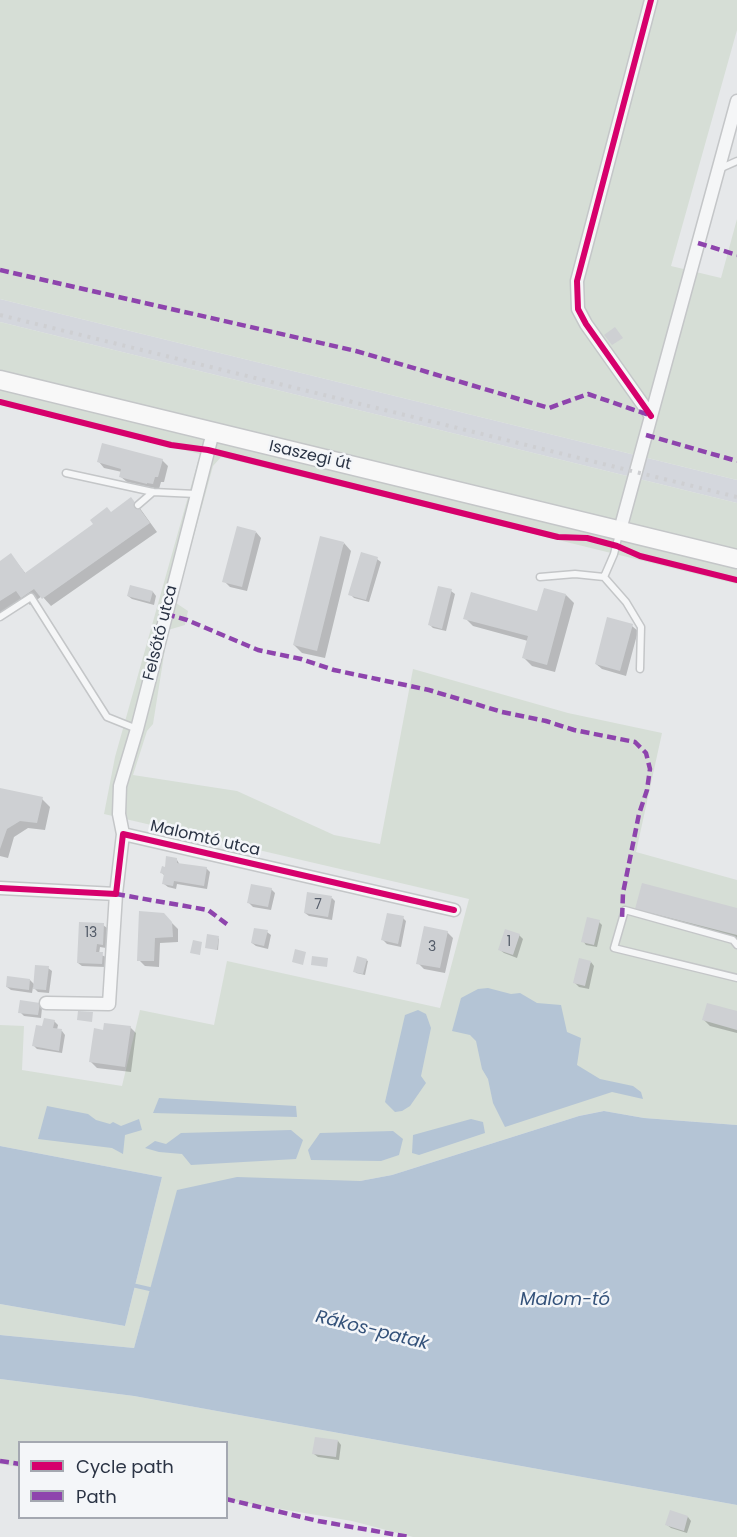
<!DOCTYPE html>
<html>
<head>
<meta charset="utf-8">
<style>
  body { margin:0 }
  #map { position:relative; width:737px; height:1537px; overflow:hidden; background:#e6e8ea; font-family:Poppins,sans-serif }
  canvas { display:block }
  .legend { position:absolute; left:18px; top:1441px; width:210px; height:78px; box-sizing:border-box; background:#f4f6f9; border:2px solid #a4a8b1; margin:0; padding:8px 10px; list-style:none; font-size:18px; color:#2b3445 }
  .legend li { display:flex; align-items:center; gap:12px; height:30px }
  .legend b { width:30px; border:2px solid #a4a8b1 }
</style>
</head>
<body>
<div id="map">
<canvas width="737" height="1537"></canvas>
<ul class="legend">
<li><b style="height:8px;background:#d6006c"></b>Cycle path</li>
<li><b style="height:8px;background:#8e44ad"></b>Path</li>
</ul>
</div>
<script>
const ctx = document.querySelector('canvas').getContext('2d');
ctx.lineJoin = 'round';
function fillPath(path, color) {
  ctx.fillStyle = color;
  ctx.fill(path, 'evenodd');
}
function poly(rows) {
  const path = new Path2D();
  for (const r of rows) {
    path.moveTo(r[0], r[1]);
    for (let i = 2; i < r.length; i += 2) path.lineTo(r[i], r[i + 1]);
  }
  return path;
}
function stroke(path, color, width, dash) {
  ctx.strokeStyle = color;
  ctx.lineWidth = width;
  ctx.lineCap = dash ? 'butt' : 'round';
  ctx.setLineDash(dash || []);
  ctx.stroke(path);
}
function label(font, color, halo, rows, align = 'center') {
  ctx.font = font + ' Poppins,sans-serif';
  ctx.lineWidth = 5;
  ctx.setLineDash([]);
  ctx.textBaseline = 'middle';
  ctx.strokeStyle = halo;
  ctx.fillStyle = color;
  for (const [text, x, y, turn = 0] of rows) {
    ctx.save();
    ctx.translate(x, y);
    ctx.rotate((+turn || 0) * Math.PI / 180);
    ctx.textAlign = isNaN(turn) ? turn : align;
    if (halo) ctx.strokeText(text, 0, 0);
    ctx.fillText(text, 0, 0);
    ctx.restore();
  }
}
fillPath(poly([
  [0,299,737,480,737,503,0,322]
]), '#d4d7dd');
fillPath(poly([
  [0,0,737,0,737,30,671,266,721,278,737,219,737,480,0,299],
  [0,322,737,503,737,584,221,457,213,466,177,598,176,603,188,611,185,625,168,630,153,724,147,731,133,775,237,791,334,835,380,844,413,669,568,713,662,733,636,852,737,880,737,1125,644,1118,604,1111,579,1116,392,1175,360,1181,178,1190,134,1348,0,1335,0,1304,125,1326,162,1177,0,1146,0,1025,24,1026,22,1070,122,1086,140,1010,214,1025,227,961,440,1008,469,899,104,814,115,757,200,454,0,405],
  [0,1379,134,1396,737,1505,737,1537,413,1537,352,1521,227,1500,226,1442,20,1442,19,1467,0,1464]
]), '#d6ded6');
fillPath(poly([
  [488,988,511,994,520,993,537,1003,561,1005,567,1032,581,1038,577,1065,600,1079,633,1086,641,1092,643,1099,612,1092,505,1127,493,1103,488,1079,482,1069,476,1041,470,1035,452,1031,461,998,478,989],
  [418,1010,426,1014,431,1028,421,1076,426,1083,410,1106,402,1111,395,1112,385,1102,405,1015],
  [159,1098,296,1106,297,1117,153,1113],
  [47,1106,88,1114,96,1120,110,1124,113,1122,121,1126,139,1119,142,1130,125,1135,123,1154,112,1148,38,1139],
  [604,1111,644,1118,737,1125,737,1505,134,1396,0,1379,0,1335,134,1348,177,1190,237,1177,360,1181,392,1175,579,1116],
  [471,1119,483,1122,485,1133,419,1155,412,1153,413,1135],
  [291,1130,303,1140,296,1159,191,1165,182,1154,159,1152,145,1148,155,1141,166,1144,181,1133],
  [393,1131,403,1139,399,1155,381,1161,311,1160,308,1150,320,1133],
  [0,1146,162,1177,125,1326,0,1304]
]), '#b4c4d5');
fillPath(poly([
  [162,460,168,466,164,482,161,482,159,489,127,482,121,477,122,472,104,468,99,462],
  [139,507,157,532,51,606,42,596,30,605,24,599,0,614,0,563,11,555,26,574,112,514],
  [256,532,261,538,247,591,230,587,224,581],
  [344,543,351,551,325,658,302,653,294,645],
  [377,559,381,562,369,602,354,598,350,594],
  [131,587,153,592,156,596,154,605,132,599,128,596],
  [451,591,455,594,446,631,433,628,430,625],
  [566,595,574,603,555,672,532,666,524,658,528,641,473,626,465,618,538,612],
  [632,626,638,631,626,676,602,669,596,664],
  [0,790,42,799,50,807,45,830,28,828,14,837,8,858,0,856],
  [177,860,180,865,206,868,210,872,207,889,177,884,176,889,168,887,164,884,165,876,162,873],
  [271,889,275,893,271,910,253,907,249,903],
  [332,898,335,901,332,920,309,916,305,913],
  [637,908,737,909,737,940,645,916],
  [164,915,178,929,178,942,160,943,159,967,145,966,139,960],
  [403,918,406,921,401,947,387,944,383,940],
  [599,922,602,925,597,947,586,945,583,941],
  [103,925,107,928,106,948,100,947,99,954,106,957,105,967,82,966,78,963],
  [267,932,271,935,268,949,256,946,252,943],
  [447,932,453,938,445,973,424,969,418,963],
  [519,935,523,939,517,958,504,953,500,950],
  [219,938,218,950,207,947],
  [366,960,368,961,365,975,356,973,355,971],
  [591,962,594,966,589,989,579,987,575,983],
  [48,968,52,971,49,993,38,992,33,987,32,993,11,990,7,987,30,980,35,985],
  [39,1004,42,1008,41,1018,24,1016,20,1012],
  [737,1012,737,1033,710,1026,704,1020],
  [54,1021,58,1025,57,1030,62,1031,65,1035,62,1053,37,1049,34,1046,43,1028],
  [130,1027,136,1033,131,1072,97,1068,91,1062,104,1031],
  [338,1441,341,1445,339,1460,318,1457,314,1454],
  [688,1517,691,1521,687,1533,671,1528,667,1525]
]), '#0003');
stroke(poly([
  [132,1285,154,1290]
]), '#b4c4d5', 4);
fillPath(poly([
  [615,327,623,338,612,345,604,335],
  [102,443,163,459,158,477,155,477,153,484,147,483,147,484,119,477,121,469,97,462],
  [131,497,150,523,42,599,34,589,21,598,16,591,0,601,0,561,11,553,25,573,93,524,90,520,107,507,111,512],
  [237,526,256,531,242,587,222,582],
  [320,536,344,542,317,651,293,645],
  [361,552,378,557,366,600,348,595],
  [130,585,153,591,150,602,127,596],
  [438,586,452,589,442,629,428,625],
  [544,588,566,594,547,665,522,658,528,636,463,619,471,592,537,611],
  [607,617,633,624,620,671,595,664],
  [0,788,43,797,37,823,20,821,7,829,0,849],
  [166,856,177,858,177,863,207,867,204,886,174,881,173,886,162,884,164,874,160,873,162,866,165,867],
  [642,883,737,908,737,935,635,909],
  [251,884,272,888,268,907,247,903],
  [307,892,332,896,328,917,304,913],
  [139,911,164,913,172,922,173,937,155,938,154,961,137,961],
  [387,913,404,916,398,944,381,940],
  [587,917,600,920,594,945,581,942],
  [79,922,104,923,103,945,97,944,96,952,103,952,102,964,77,963],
  [424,926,448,931,440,968,416,964],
  [254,928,268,930,264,946,251,943],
  [505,929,520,934,513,955,498,950],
  [207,934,219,936,217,950,205,948],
  [193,940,202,942,200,955,190,953],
  [295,949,306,952,303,965,292,962],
  [312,956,328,958,327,967,311,965],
  [357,956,367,959,363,974,353,972],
  [579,958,591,961,585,986,573,983],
  [35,965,49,966,46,990,33,989],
  [7,976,30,979,29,990,6,987],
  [20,1000,40,1003,38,1015,18,1013],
  [707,1003,737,1011,737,1030,702,1020],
  [78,1011,93,1012,92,1022,77,1020],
  [44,1018,55,1020,53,1028,62,1029,59,1051,32,1046,36,1025,42,1026],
  [104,1023,131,1026,125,1067,89,1062,94,1028,103,1030],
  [315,1437,338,1440,336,1457,312,1454],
  [670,1510,688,1516,684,1531,665,1525]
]), '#ced0d3');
const lane = poly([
  [719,169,737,161],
  [66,473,153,492,196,494],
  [138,505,153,492],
  [540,577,575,574,604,577,614,554,619,534],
  [604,577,626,602,641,627,640,669],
  [0,617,31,597,107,717,137,729],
  [737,945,733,940,625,910,614,948,737,978]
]);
const street = poly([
  [651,416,586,324,578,309,577,281,651,0],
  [620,530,737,101],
  [123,834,119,814,120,786,137,729,213,432],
  [0,888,116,894,123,834,454,910],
  [46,1003,109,1004,116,894]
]);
const secondary = poly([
  [0,380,737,559]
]);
stroke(lane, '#c4c6c8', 9);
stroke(street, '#c4c6c8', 15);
stroke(secondary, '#c4c6c8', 21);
stroke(lane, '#f5f6f7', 6);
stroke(street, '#f5f6f7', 12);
stroke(secondary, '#f8f8f8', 18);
stroke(poly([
  [0,315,737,497]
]), '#cecfd2', 4, [3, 6]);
stroke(poly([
  [698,243,737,255],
  [0,270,356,351,549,408,588,394,649,415],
  [646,435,737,461],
  [166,614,187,620,258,650,301,659,334,670,429,690,502,712,546,721,574,730,635,742,646,753,650,769,647,790,639,814,623,893,622,920],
  [116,894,208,910,228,925],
  [0,1461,20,1464],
  [226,1499,318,1521,409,1537]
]), '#8e44ad', 4.5, [9, 4.5]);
stroke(poly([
  [0,402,171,445,208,450,558,537,587,538,617,546,640,556,737,580],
  [651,416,586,324,578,309,577,281,651,0],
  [0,888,116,894,123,834,454,910]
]), '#d6006c', 6);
label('14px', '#545c69', null, [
  ["7",318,905],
  ["13",91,933],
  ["1",509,942],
  ["3",432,947]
]);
label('16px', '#2b3445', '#f4f6f9', [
  ["Isaszegi út",310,456,13],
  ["Felsőtó utca",161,633,-76],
  ["Malomtó utca",205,839,13]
]);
label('italic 18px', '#34527a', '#f4f6f9', [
  ["Malom-tó",565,1300],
  ["Rákos-patak",372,1331,14]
]);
</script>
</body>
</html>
